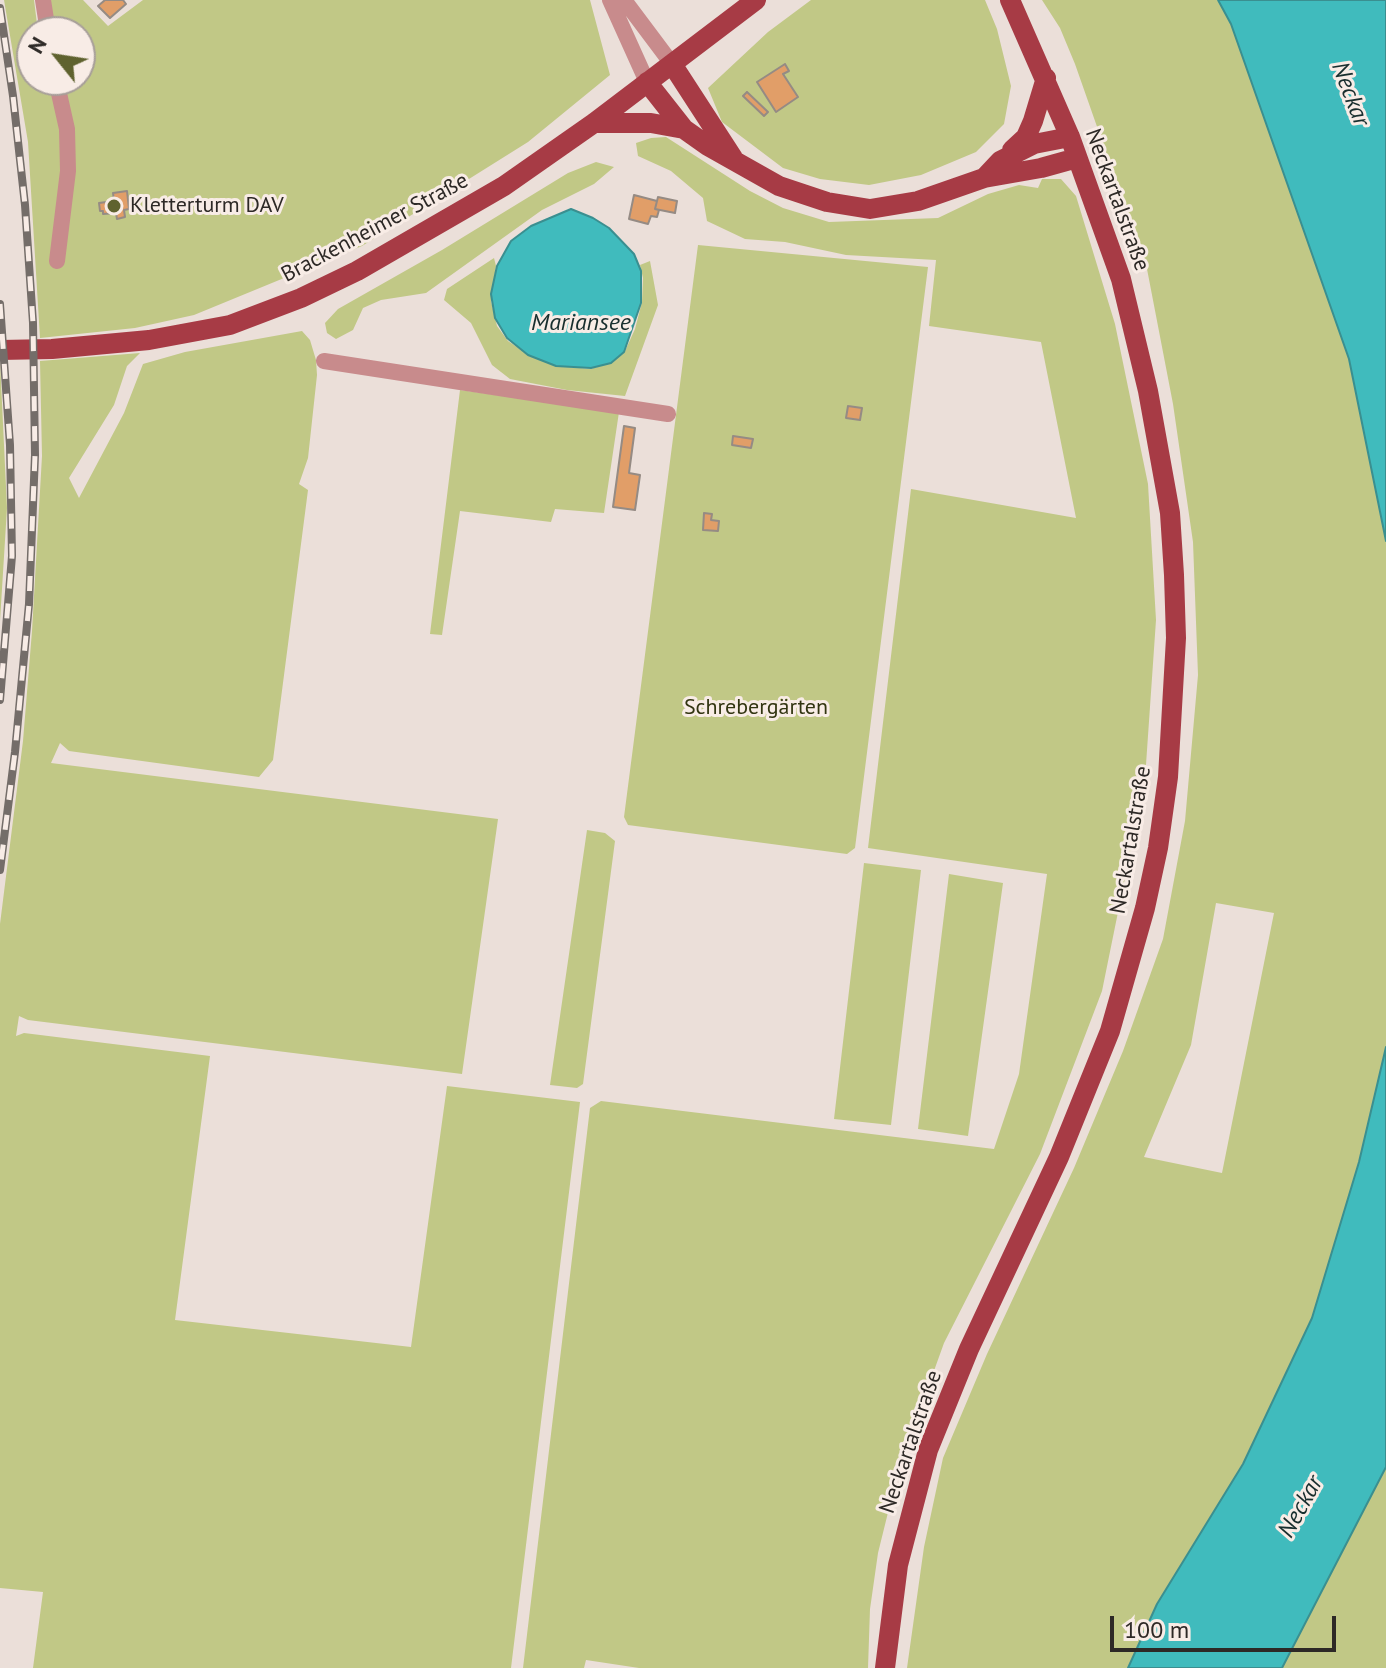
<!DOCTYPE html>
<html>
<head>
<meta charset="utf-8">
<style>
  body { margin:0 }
  #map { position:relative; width:1386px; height:1668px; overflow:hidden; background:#ebdfd9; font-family:"PT Sans",sans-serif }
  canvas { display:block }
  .north { position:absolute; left:16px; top:16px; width:80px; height:80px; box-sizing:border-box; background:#f8ece6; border:2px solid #a79e99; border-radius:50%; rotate:300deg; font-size:22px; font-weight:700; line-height:32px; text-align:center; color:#2d2926 }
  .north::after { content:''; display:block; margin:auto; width:28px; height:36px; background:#5f622f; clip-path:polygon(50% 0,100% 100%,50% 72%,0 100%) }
  .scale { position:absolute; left:1110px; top:1616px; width:226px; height:36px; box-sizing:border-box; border:4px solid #2d2926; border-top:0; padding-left:10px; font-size:24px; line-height:28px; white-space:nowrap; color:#2d2926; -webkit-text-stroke:6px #f8ece6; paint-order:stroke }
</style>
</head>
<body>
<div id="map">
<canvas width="1386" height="1668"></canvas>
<div class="north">N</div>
<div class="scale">100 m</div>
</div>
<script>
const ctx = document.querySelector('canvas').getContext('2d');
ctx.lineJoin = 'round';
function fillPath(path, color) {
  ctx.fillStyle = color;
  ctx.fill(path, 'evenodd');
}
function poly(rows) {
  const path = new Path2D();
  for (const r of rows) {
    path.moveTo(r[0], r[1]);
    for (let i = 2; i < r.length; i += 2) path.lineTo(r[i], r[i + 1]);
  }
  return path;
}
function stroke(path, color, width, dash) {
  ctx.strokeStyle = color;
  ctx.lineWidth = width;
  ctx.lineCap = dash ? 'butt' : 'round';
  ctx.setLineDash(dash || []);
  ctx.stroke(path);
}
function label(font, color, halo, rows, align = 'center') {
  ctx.font = font + ' "PT Sans",sans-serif';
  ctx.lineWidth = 6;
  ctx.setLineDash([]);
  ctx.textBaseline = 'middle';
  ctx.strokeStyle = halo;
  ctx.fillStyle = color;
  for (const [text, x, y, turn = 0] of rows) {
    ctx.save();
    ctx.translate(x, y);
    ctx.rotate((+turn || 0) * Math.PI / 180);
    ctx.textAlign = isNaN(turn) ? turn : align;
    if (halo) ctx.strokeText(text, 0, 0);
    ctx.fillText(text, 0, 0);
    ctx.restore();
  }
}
fillPath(poly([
  [4,0,34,0,38,32,32,32,32,80,80,80,80,32,50,32,45,0,83,0,108,26,143,0,590,0,610,75,528,142,362,246,194,315,135,328,40,338,28,142],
  [811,0,985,0,997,29,1011,86,1004,124,976,152,921,175,869,185,820,179,783,168,722,122,708,88,768,32],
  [1042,0,1218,0,1231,24,1349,359,1386,541,1386,1047,1359,1162,1312,1318,1243,1464,1157,1604,1128,1668,907,1668,924,1547,943,1458,987,1354,1074,1168,1123,1051,1163,939,1185,821,1198,675,1193,542,1173,404,1147,269,1075,64,1060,28],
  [1216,903,1274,913,1222,1173,1144,1157,1191,1045],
  [666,137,750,191,783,208,829,222,938,218,988,194,1019,185,1038,188,1042,179,1061,179,1076,196,1115,324,1148,484,1156,620,1145,779,1102,991,1040,1154,944,1343,899,1468,878,1553,870,1609,868,1668,639,1668,586,1660,584,1668,523,1668,590,1108,601,1101,994,1149,1019,1074,1047,874,868,848,911,489,1076,518,1041,342,929,326,936,260,846,255,785,242,745,239,707,221,703,198,671,171,638,156,636,143,651,138],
  [596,162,614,167,594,184,542,210,426,293,381,300,363,308,353,330,336,339,327,333,325,323,338,309,442,250,568,173],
  [698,245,928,267,855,848,847,854,628,825,624,817],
  [494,258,496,266,491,301,497,326,508,341,526,353,559,366,590,369,611,363,625,351,635,329,642,302,643,278,640,265,650,261,658,305,625,396,567,390,510,379,492,365,471,323,444,300,447,289],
  [302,331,310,340,316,360,317,375,308,458,299,484,308,490,273,760,259,777,69,751,60,743,51,763,498,819,462,1074,28,1020,19,1016,16,1036,24,1033,210,1056,175,1320,411,1347,447,1086,580,1102,511,1668,33,1668,43,1592,0,1588,0,924,23,741,32,631,42,456,40,361,140,353,127,366,114,405,69,478,79,498,124,413,143,364,185,352],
  [0,361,7,508,0,621],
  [460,390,619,412,604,513,555,509,551,522,460,511,442,635,430,634],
  [587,830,605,833,615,841,583,1084,577,1088,550,1085],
  [864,863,921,870,891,1125,834,1119],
  [949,874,1003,883,968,1136,918,1129],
  [1386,1467,1386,1668,1282,1668,1285,1660]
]), '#c1c886');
const water = poly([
  [1218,0,1386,0,1386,541,1349,359,1231,24,1218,0],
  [571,209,593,218,609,228,634,254,641,271,641,303,624,352,611,363,591,368,556,366,528,355,507,338,495,318,491,294,497,266,511,241,531,226,571,209],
  [1386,1047,1386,1467,1282,1668,1128,1668,1157,1604,1243,1464,1312,1318,1359,1162,1386,1047]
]);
fillPath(water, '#40bbbd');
stroke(water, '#3a8f90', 2);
const building = poly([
  [105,0,123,0,126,4,110,18,98,6,105,0],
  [785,64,789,71,783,74,798,97,776,112,757,82,785,64],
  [747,92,768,112,764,116,743,96,747,92],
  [127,191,129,209,124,210,125,217,117,219,116,213,103,214,103,211,100,211,99,203,114,201,113,193,127,191],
  [634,195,657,201,655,209,659,210,657,217,651,216,648,224,629,219,634,195],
  [658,197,677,201,675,213,655,209,658,197],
  [848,406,862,408,860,420,846,418,848,406],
  [624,426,635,428,629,473,640,475,635,510,613,507,624,426],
  [733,436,753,439,751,448,732,445,733,436],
  [704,513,712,514,711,520,719,521,718,531,703,530,704,513]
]);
fillPath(building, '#e19e68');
stroke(building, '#958b84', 2);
stroke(poly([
  [43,0,48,32],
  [610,0,647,82],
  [624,0,672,64],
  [56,80,67,129,68,171,57,261],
  [324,361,668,414]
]), '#c88b8c', 16);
stroke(poly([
  [672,64,733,158],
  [647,82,684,129,708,146,779,186,827,202,870,209,918,201,984,178,1041,168,1077,158],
  [594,123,651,123,684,129],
  [1012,150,1026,137,1033,121,1046,78],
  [984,178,1000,161,1034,144,1070,137],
  [0,350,52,349,149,340,230,325,301,298,357,271,504,186,594,123,756,0],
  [885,1668,898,1565,928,1450,969,1349,1059,1157,1110,1031,1145,908,1158,848,1168,777,1176,638,1174,575,1170,513,1148,391,1121,279,1070,137,1010,0]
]), '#a73b45', 20);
const rail = poly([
  [0,8,13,96,25,205,33,323,35,455,29,604,15,752,0,870],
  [0,304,10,445,12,556,0,700]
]);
stroke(rail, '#746d69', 8);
stroke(rail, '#f8ece6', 5, [15]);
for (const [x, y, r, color] of [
  [114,206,8,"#5f622f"]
]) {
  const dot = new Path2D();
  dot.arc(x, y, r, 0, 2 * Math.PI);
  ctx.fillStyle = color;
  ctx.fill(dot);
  stroke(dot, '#f8ece6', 3);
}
label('22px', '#2d2926', '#f8ece6', [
  ["Neckartalstraße",1117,200,70],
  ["Brackenheimer Straße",375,228,-28],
  ["Neckartalstraße",1131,840,-80],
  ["Neckartalstraße",911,1442,-71]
]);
label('22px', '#2d2926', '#f8ece6', [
  ["Kletterturm DAV",130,206]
], 'left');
label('22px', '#323511', '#f8ece6', [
  ["Schrebergärten",756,708]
]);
label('italic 24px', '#182e2e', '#f8ece6', [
  ["Neckar",1350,94,69],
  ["Mariansee",581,323],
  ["Neckar",1301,1507,-61]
]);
</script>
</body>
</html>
